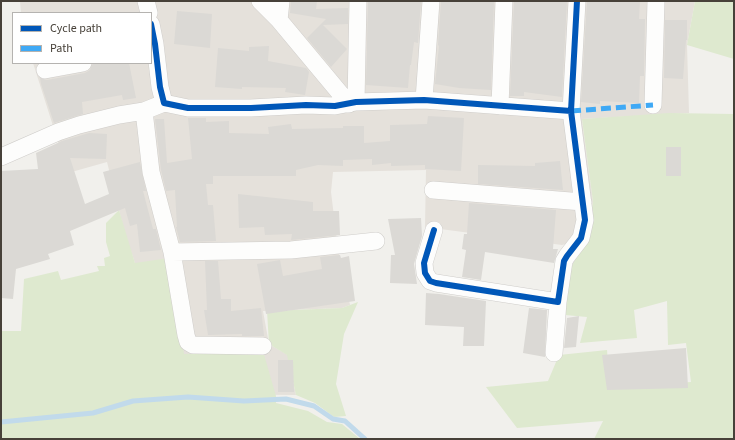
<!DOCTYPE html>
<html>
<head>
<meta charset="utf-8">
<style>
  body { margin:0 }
  #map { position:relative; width:735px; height:440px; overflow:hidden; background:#f1f0ec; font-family:"Source Sans 3",sans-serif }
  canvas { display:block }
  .frame { position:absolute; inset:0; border:2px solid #474139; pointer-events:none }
  .legend { position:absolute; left:12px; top:12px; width:140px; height:52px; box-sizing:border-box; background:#fff; border:1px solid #b5b3b0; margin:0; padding:5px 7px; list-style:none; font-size:12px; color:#474139 }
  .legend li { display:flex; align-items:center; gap:8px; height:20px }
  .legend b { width:20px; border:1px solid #b5b3b0 }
</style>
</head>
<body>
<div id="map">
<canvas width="735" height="440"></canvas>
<div class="frame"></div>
<ul class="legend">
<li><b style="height:5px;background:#0057b8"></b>Cycle path</li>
<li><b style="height:5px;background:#3fa9f5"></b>Path</li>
</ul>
</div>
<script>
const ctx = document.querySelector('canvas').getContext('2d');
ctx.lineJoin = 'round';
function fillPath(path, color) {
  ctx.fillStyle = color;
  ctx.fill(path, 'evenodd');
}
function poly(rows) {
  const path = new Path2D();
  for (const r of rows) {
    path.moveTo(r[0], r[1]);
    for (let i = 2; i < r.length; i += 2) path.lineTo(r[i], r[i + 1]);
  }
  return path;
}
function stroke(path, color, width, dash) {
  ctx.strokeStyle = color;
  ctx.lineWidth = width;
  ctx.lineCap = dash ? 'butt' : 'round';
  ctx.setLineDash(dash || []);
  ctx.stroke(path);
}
fillPath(poly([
  [20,1,695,1,687,45,689,113,582,119,593,202,587,237,562,245,425,227,426,170,333,172,331,192,338,249,350,305,342,308,263,311,269,344,288,355,296,395,167,394,135,263,125,234,107,162,68,173,33,63,151,63,151,13,21,13]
]), '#e5e1db');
fillPath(poly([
  [695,1,734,1,734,59,687,45],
  [669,113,734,114,734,439,594,439,603,421,517,428,486,387,548,381,559,355,607,350,610,387,691,382,686,343,668,345,667,301,634,310,637,338,580,343,587,317,565,315,568,273,587,237,593,202,582,119],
  [119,210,135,263,169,258,184,354,263,351,276,396,276,403,308,411,327,422,342,424,360,439,1,439,1,331,21,331,24,279,58,271,61,280,99,271,97,266,105,266,104,258,110,256,106,242,106,223],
  [358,302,344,334,336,384,346,416,334,417,315,403,296,395,287,355,269,344,267,311,342,308]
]), '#dee9cf');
stroke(poly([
  [1,422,93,413,133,401,188,397,244,401,286,399,314,406,333,419,345,421,365,439]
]), '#c1daeb', 5);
fillPath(poly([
  [291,1,317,1,316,9,348,8,348,24,323,25,347,49,331,67,307,38,326,19,290,13],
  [368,1,421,1,418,43,414,42,411,65,410,65,408,88,366,85],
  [441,1,494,1,491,90,459,88,435,84,439,46,438,45],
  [514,1,567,1,562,97,524,92,524,96,510,96],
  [587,1,640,1,639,19,645,19,644,76,640,76,639,103,600,101,600,104,581,102],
  [177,11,212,14,210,48,174,44],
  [665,20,687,20,687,40,686,40,683,79,664,78],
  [269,46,268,61,306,68,309,72,305,95,285,92,286,88,242,87,242,89,215,87,218,48,249,51,249,47],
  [93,63,129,63,136,98,123,100,122,95,82,102,83,114,54,123,41,84,40,78,47,80,85,73,90,70],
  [428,116,464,118,461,171,425,169,425,165,391,166,391,163,372,165,372,159,343,160,343,166,318,165,296,170,296,176,213,176,213,184,206,184,208,205,213,205,216,241,180,242,176,227,177,227,175,190,166,191,161,170,155,119,164,119,167,163,192,159,188,118,206,118,206,122,229,121,229,133,269,134,268,127,291,124,292,129,343,128,343,126,364,126,364,143,390,141,390,125,427,124],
  [89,133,107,134,106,159,70,158,85,204,109,194,103,172,140,162,146,191,143,191,153,229,156,229,161,250,140,252,137,224,130,226,125,208,70,231,74,245,48,254,50,259,16,269,13,299,1,298,1,171,38,169,36,153,62,141],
  [666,147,681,147,681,176,666,176],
  [560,161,563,190,478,184,478,165,535,166,535,163],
  [238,194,313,202,313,211,339,211,340,235,291,240,292,234,265,235,264,227,239,228],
  [469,203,556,210,553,249,558,249,554,263,485,252,481,280,462,277,466,250,462,249,464,234,467,234],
  [421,218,422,236,414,264,417,284,390,283,391,255,395,255,388,219],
  [340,255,341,258,349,256,355,301,266,314,257,264,280,260,283,276,322,269,320,257],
  [205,261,218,261,221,299,231,299,231,311,261,308,264,336,242,336,242,334,208,335,204,310,207,310],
  [426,293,439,294,486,301,484,346,463,346,464,327,425,325],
  [529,308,547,310,545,357,523,353],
  [579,316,576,347,564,348,567,318],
  [686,348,688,388,607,390,602,355],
  [278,360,293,360,294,392,278,392]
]), '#dbd9d5');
const street = poly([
  [146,1,149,13],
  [260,1,279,20,349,104],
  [279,20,281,1],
  [151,24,155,44,160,87,164,103,188,108,251,108,306,105,335,106,356,102,424,100,571,111,577,1],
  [45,70,83,63],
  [424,100,431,1],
  [356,102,358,1],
  [164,103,144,111,151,172,172,252,291,250,376,241],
  [653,105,656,1],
  [500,106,504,1],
  [1,157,58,132,79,125,119,115,144,111],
  [433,190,583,202],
  [434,230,424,263,425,273,430,281,436,283,558,302,564,261,567,256,581,238,585,220,571,111],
  [172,252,186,335,188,342,193,345,263,346],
  [554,353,558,302]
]);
stroke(street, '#cfcdca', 18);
stroke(street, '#fdfdfc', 17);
stroke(poly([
  [571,111,653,105]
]), '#3fa9f5', 5, [10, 5]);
stroke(poly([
  [151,24,155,44,160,87,164,103,188,108,251,108,306,105,335,106,356,102,424,100,571,111,577,1],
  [434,230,424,263,425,273,430,281,436,283,558,302,564,261,567,256,581,238,585,220,571,111]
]), '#0057b8', 6);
</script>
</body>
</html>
